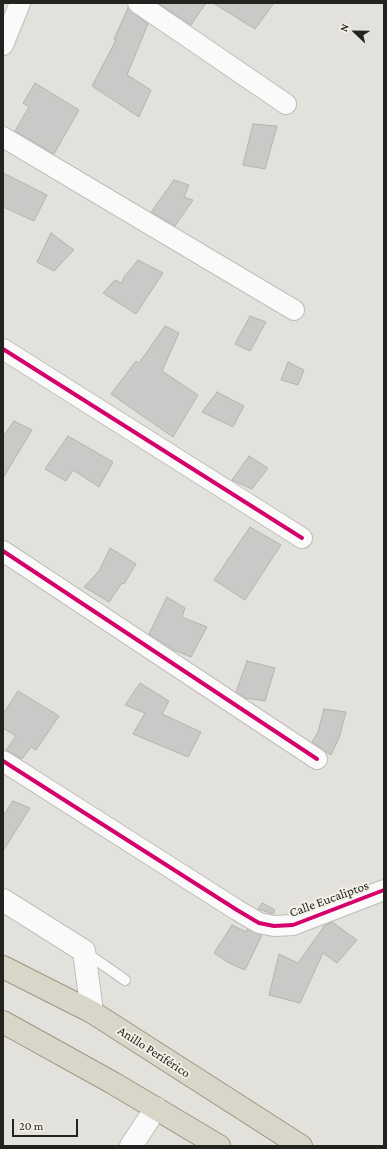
<!DOCTYPE html>
<html>
<head>
<meta charset="utf-8">
<style>
  body { margin:0 }
  #map { position:relative; width:387px; height:1149px; overflow:hidden; background:#e3e1dc; font-family:"Crimson Pro",serif }
  canvas { display:block }
  .frame { position:absolute; inset:0; border:4px solid #23221f; pointer-events:none }
  .north { position:absolute; left:335px; top:12px; width:40px; height:40px; -webkit-text-stroke:3px #f3f0e6; paint-order:stroke; rotate:292deg; font-size:11px; font-weight:700; line-height:16px; text-align:center; color:#23221f }
  .north::after { content:''; display:block; margin:auto; width:14px; height:18px; background:#23221f; clip-path:polygon(50% 0,100% 100%,50% 72%,0 100%) }
  .scale { position:absolute; left:12px; top:1119px; width:66px; height:18px; box-sizing:border-box; border:2px solid #23221f; border-top:0; padding-left:5px; font-size:12px; line-height:14px; white-space:nowrap; color:#23221f; -webkit-text-stroke:3px #f3f0e6; paint-order:stroke }
</style>
</head>
<body>
<div id="map">
<canvas width="387" height="1149"></canvas>
<div class="frame"></div>
<div class="north">N</div>
<div class="scale">20 m</div>
</div>
<script>
const ctx = document.querySelector('canvas').getContext('2d');
ctx.lineJoin = 'round';
function fillPath(path, color) {
  ctx.fillStyle = color;
  ctx.fill(path, 'evenodd');
}
function poly(rows) {
  const path = new Path2D();
  for (const r of rows) {
    path.moveTo(r[0], r[1]);
    for (let i = 2; i < r.length; i += 2) path.lineTo(r[i], r[i + 1]);
  }
  return path;
}
function stroke(path, color, width, dash) {
  ctx.strokeStyle = color;
  ctx.lineWidth = width;
  ctx.lineCap = dash ? 'butt' : 'round';
  ctx.setLineDash(dash || []);
  ctx.stroke(path);
}
function label(font, color, halo, rows, align = 'center') {
  ctx.font = font + ' "Crimson Pro",serif';
  ctx.lineWidth = 4;
  ctx.setLineDash([]);
  ctx.textBaseline = 'middle';
  ctx.strokeStyle = halo;
  ctx.fillStyle = color;
  for (const [text, x, y, turn = 0] of rows) {
    ctx.save();
    ctx.translate(x, y);
    ctx.rotate((+turn || 0) * Math.PI / 180);
    ctx.textAlign = isNaN(turn) ? turn : align;
    if (halo) ctx.strokeText(text, 0, 0);
    ctx.fillText(text, 0, 0);
    ctx.restore();
  }
}
const building = poly([
  [158,3,206,3,191,25,158,3],
  [213,3,274,3,255,29,213,3],
  [128,8,148,24,127,75,151,90,139,117,92,86,116,40,114,39,128,8],
  [35,83,79,110,54,154,15,131,29,107,23,103,35,83],
  [253,124,277,126,265,169,243,165,253,124],
  [3,173,47,195,34,221,3,207,3,173],
  [174,180,189,185,184,197,193,200,175,226,151,212,174,180],
  [51,233,74,250,54,271,37,262,51,233],
  [138,260,163,273,136,314,103,293,115,280,122,283,124,277,138,260],
  [250,316,266,322,250,351,235,344,250,316],
  [165,326,179,333,162,371,198,395,173,437,111,394,136,361,139,363,165,326],
  [288,362,304,370,298,385,281,380,288,362],
  [217,392,244,406,233,427,202,412,217,392],
  [14,421,32,430,3,478,3,437,14,421],
  [68,436,113,462,99,487,73,470,66,481,45,469,68,436],
  [249,456,268,468,252,489,232,480,249,456],
  [250,527,281,545,245,600,214,580,250,527],
  [110,548,136,564,124,584,122,583,109,602,84,587,99,571,110,548],
  [167,597,185,608,182,617,207,627,191,657,174,650,149,634,167,597],
  [247,661,275,668,265,701,245,698,236,692,247,661],
  [140,683,169,701,162,714,201,732,188,757,133,734,145,713,125,705,140,683],
  [18,691,59,716,36,750,31,747,22,759,6,750,16,736,3,728,3,714,18,691],
  [324,709,346,712,339,738,331,755,312,742,318,732,324,709],
  [13,801,30,808,3,851,3,816,13,801],
  [262,903,275,910,273,914,258,909,262,903],
  [332,922,357,940,337,963,323,953,300,1003,269,995,279,954,298,963,325,925,332,922],
  [232,925,246,932,247,929,262,935,245,970,229,963,214,953,232,925]
]);
fillPath(building, '#cac9c8');
stroke(building, '#b4b3b2', 1);
const service = poly([
  [85,952,125,980]
]);
const minor = poly([
  [138,3,286,104],
  [3,45,20,3],
  [3,137,294,310],
  [3,349,302,538],
  [3,551,317,759],
  [3,761,237,910,259,923,274,926,293,925,384,890]
]);
const tertiary = poly([
  [3,900,84,951,92,1012],
  [131,1146,156,1108]
]);
const trunk = poly([
  [3,967,92,1012,301,1146],
  [3,1022,113,1083,219,1146]
]);
stroke(service, '#c0beba', 12);
stroke(minor, '#c0beba', 22);
stroke(tertiary, '#c0beba', 24);
stroke(trunk, '#9b9783', 24);
stroke(service, '#fbfafa', 10);
stroke(minor, '#fbfafa', 20);
stroke(tertiary, '#fbfafa', 22);
stroke(trunk, '#d8d6c8', 22);
stroke(poly([
  [3,349,302,538],
  [3,551,317,759],
  [3,761,237,910,259,923,274,926,293,925,384,890]
]), '#d6006c', 4);
label('13px', '#23221f', '#f3f0e6', [
  ["Calle Eucaliptos",329,899,-20],
  ["Anillo Periférico",154,1052,33]
]);
</script>
</body>
</html>
